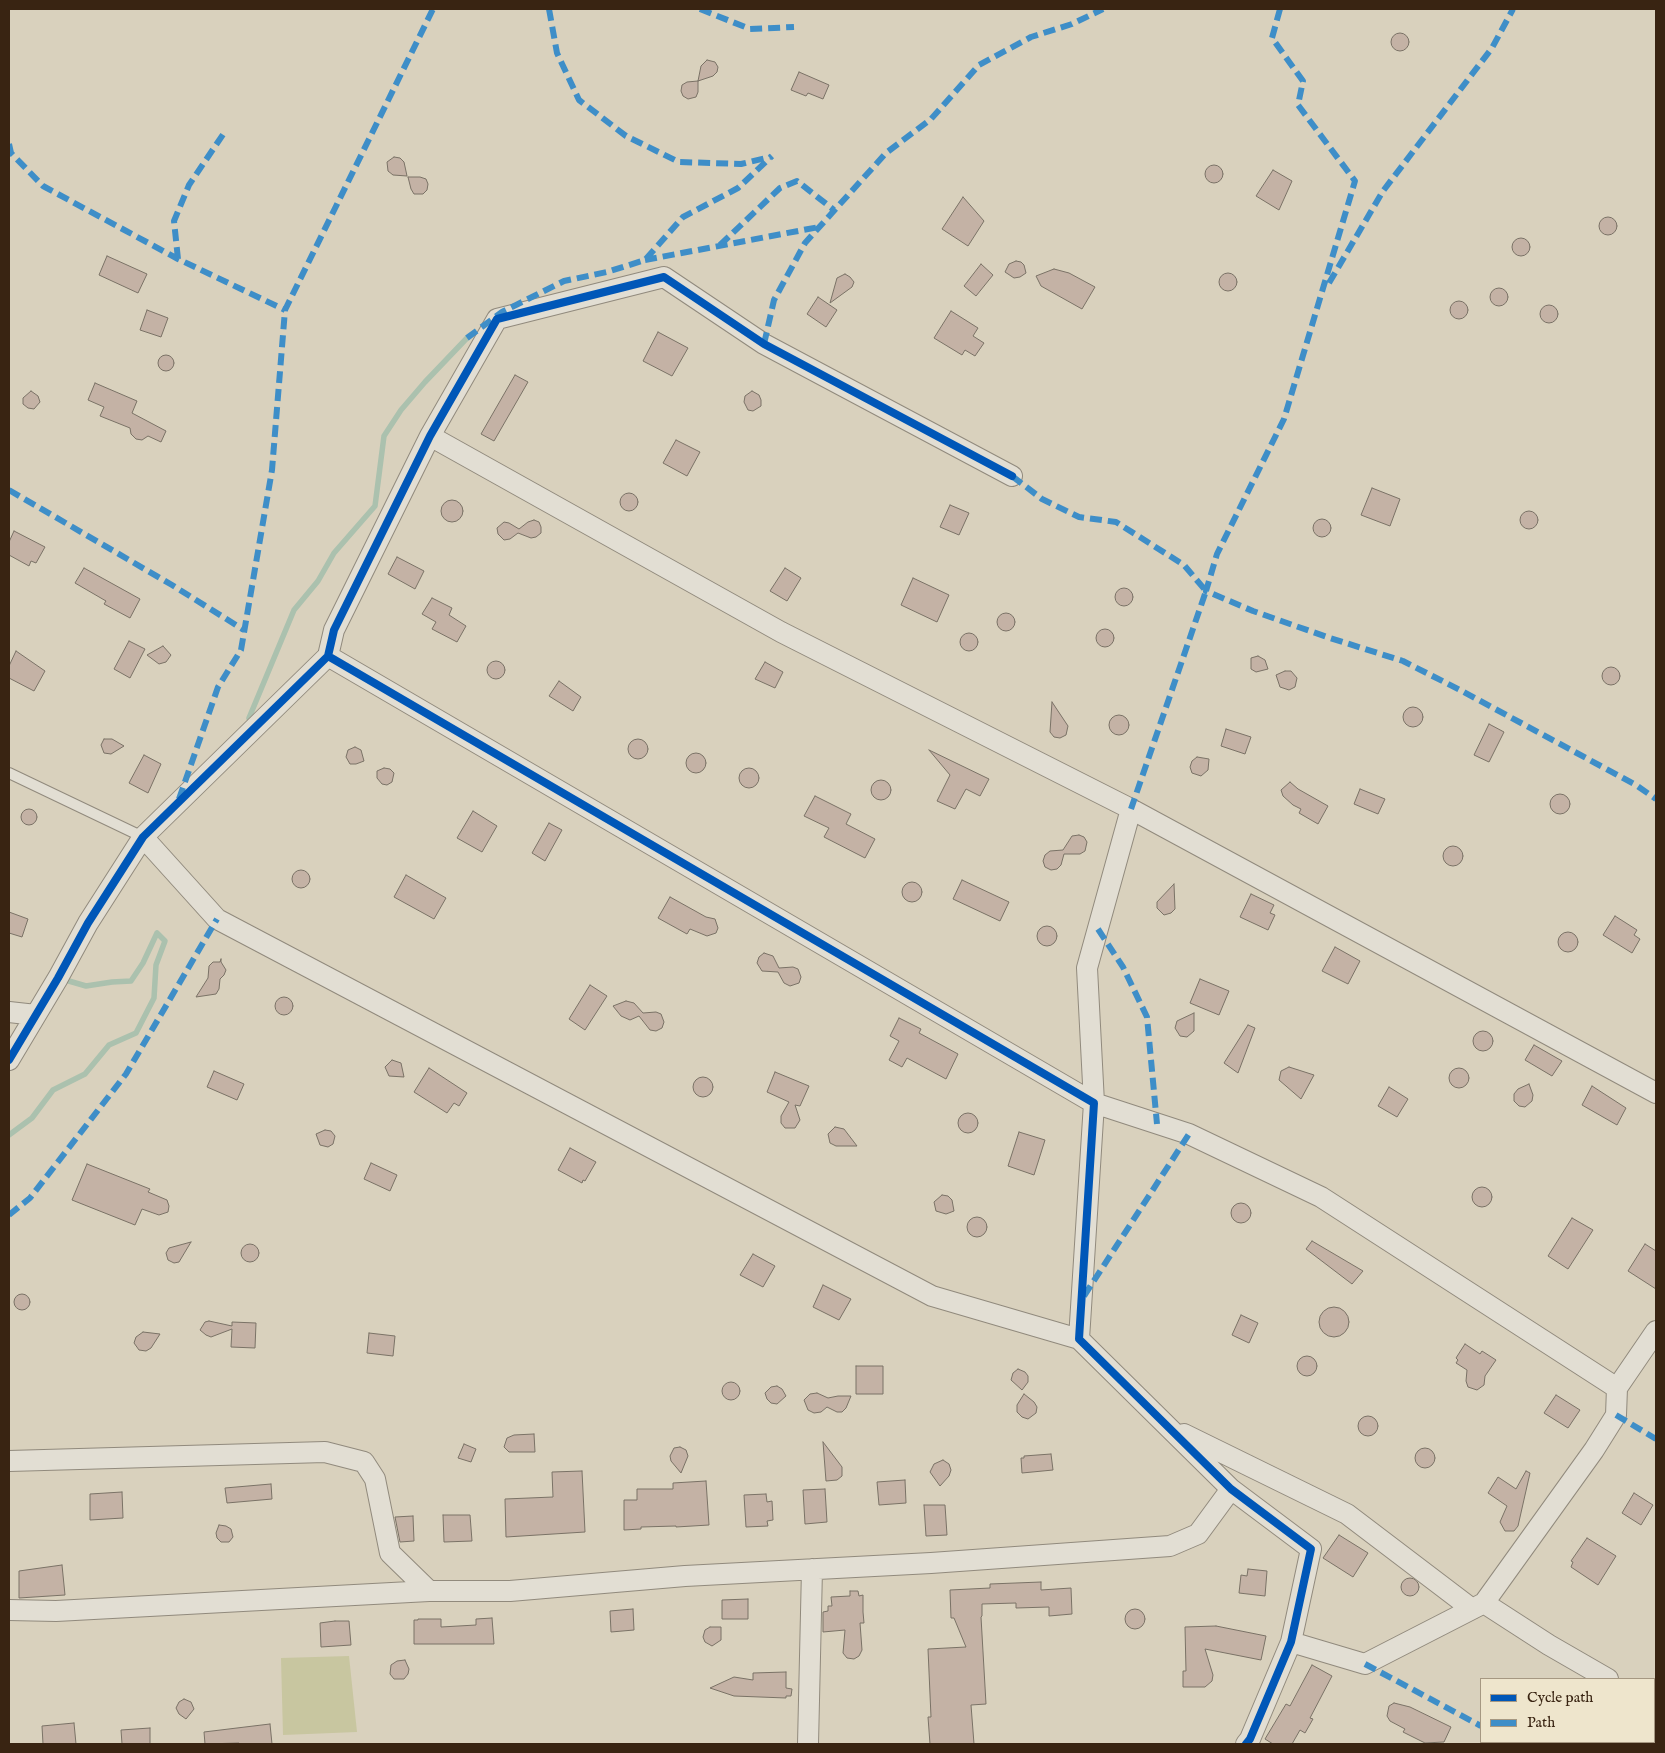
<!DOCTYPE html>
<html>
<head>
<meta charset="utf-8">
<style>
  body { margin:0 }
  #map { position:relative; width:1665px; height:1753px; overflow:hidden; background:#d9d1bd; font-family:"IM FELL English",serif }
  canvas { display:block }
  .frame { position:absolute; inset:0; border:10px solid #392412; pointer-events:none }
  .legend { position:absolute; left:1480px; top:1678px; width:175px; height:65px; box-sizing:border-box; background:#eee5cc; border:1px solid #a69882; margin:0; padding:6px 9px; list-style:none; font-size:15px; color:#392412 }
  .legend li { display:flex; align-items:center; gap:10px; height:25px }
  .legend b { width:25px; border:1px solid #a69882 }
</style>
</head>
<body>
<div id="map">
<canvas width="1665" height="1753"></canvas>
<div class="frame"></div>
<ul class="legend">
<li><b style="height:6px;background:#0057b8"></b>Cycle path</li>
<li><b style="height:6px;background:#3e8ec8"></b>Path</li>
</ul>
</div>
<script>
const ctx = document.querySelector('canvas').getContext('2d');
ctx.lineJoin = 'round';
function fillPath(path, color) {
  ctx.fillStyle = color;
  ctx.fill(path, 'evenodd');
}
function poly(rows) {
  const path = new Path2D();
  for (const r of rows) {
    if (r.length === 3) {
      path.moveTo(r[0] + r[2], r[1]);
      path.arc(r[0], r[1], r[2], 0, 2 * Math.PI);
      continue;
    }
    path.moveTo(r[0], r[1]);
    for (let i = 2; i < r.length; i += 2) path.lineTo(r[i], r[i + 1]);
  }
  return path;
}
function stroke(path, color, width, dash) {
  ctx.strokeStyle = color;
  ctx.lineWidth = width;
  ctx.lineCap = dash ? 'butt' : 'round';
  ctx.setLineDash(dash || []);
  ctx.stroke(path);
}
fillPath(poly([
  [349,1656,357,1732,283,1735,281,1658]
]), '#c8c6a0');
stroke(poly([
  [249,718,294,610,318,581,334,553,375,506,384,436,401,410,425,382,467,338],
  [9,1135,32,1118,53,1090,85,1074,109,1045,136,1033,154,998,156,965,165,941,157,933,143,963,131,981,112,982,86,986,62,979]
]), '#abc1ae', 5.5);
const building = poly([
  [1400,42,9],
  [707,60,715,62,718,67,717,72,713,76,698,81,701,66,707,60],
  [799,72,829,85,823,99,808,93,806,96,791,90,799,72],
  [698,81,698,92,696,97,688,99,683,96,681,91,682,85,687,82,698,81],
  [394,157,400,158,404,162,407,176,393,175,388,171,387,162,394,157],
  [1214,174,9],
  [1273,170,1292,181,1279,210,1256,196,1273,170],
  [408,177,420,177,426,179,428,184,427,190,423,194,414,194,411,189,408,177],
  [963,197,984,221,968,246,942,229,963,197],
  [1608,226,9],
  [1521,247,9],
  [107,256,147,274,138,293,99,275,107,256],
  [1016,261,1021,262,1024,265,1026,273,1020,277,1014,278,1005,272,1009,264,1016,261],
  [981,264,993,275,976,296,964,286,981,264],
  [1054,269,1069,273,1095,287,1082,309,1041,286,1036,276,1054,269],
  [1228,282,9],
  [845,274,850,277,854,282,852,287,830,303,837,278,845,274],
  [1499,297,9],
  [818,297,837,310,826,327,807,314,818,297],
  [1459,310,9],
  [1549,314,9],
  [147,310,168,318,161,337,140,330,147,310],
  [951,311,978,328,973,336,984,343,975,356,965,350,962,355,934,338,951,311],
  [658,332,688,348,672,376,643,361,658,332],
  [166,363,8],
  [515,375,528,382,494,441,481,434,515,375],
  [95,383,137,401,132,413,166,431,161,442,148,436,142,440,136,439,131,434,130,428,100,416,104,407,88,400,95,383],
  [31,391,38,396,40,402,34,409,28,408,23,404,23,398,31,391],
  [752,391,759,395,761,400,761,406,753,411,748,410,744,402,745,396,752,391],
  [676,440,700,452,687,476,663,463,676,440],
  [1372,488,1400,499,1390,526,1361,515,1372,488],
  [629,502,9],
  [452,511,11],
  [950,505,969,513,959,535,940,527,950,505],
  [1529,520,9],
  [1322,528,9],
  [534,520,539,522,541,527,541,533,536,537,531,538,518,533,510,539,504,540,498,534,497,528,504,522,509,523,519,529,528,522,534,520],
  [14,531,45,547,36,563,31,561,29,566,9,555,9,542,14,531],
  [397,557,424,571,415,589,388,574,397,557],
  [84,568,140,599,130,618,104,604,106,601,75,583,84,568],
  [785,568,801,578,787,601,770,591,785,568],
  [913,578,949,595,937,622,901,605,913,578],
  [1124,597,9],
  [432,598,452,608,449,615,466,626,457,642,432,629,436,622,422,614,432,598],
  [1006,622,9],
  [1105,638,9],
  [969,642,9],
  [129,641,145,649,130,678,114,669,129,641],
  [163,646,171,655,166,662,159,664,147,655,163,646],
  [16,651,45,671,34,691,9,678,9,666,16,651],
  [1258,656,1265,660,1268,669,1256,672,1251,669,1251,658,1258,656],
  [496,670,9],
  [765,662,783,672,775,688,755,679,765,662],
  [1611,676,9],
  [1285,671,1291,671,1297,678,1295,687,1289,690,1280,687,1276,675,1285,671],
  [559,681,581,697,573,711,549,696,559,681],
  [1052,702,1068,726,1066,735,1060,738,1054,737,1050,732,1052,702],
  [1413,717,10],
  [1119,725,10],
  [1489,724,1504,732,1489,762,1474,755,1489,724],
  [1226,729,1251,737,1245,754,1221,746,1226,729],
  [104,739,112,739,124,746,111,754,104,753,101,745,104,739],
  [638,749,10],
  [355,747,361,750,364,761,356,764,350,764,346,757,348,750,355,747],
  [929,750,989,779,980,796,966,789,955,809,937,801,950,775,929,750],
  [696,763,10],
  [144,755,161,764,148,793,129,783,144,755],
  [1197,757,1209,759,1208,770,1201,776,1192,773,1190,767,1192,761,1197,757],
  [384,768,390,769,394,773,392,782,387,785,382,784,377,778,377,771,384,768],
  [749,778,10],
  [881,790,10],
  [1290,782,1298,789,1328,806,1318,824,1299,813,1301,809,1293,805,1283,796,1281,790,1290,782],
  [1360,789,1385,799,1378,814,1354,804,1360,789],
  [1560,804,10],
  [815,796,851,814,846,824,875,839,865,858,824,837,829,828,804,816,815,796],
  [29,817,8],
  [473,811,497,826,482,852,457,838,473,811],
  [549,823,562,830,545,861,532,853,549,823],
  [1079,835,1084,837,1087,842,1085,851,1080,854,1064,854,1061,865,1057,869,1051,870,1045,867,1043,861,1045,855,1050,851,1063,850,1072,836,1079,835],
  [1453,856,10],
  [301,879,9],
  [406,875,446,898,434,919,394,897,406,875],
  [962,880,1009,902,1000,921,953,899,962,880],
  [912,892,10],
  [1174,884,1175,909,1171,913,1164,915,1157,908,1157,902,1174,884],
  [1251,894,1274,905,1270,913,1275,915,1268,930,1240,917,1251,894],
  [670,897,706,917,715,919,718,928,716,933,707,936,690,929,687,934,658,918,670,897],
  [9,912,28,919,22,937,9,933,9,912],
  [1615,916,1637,930,1634,935,1640,939,1632,953,1603,935,1615,916],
  [1047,936,10],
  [1568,942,10],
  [1335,947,1360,961,1348,984,1322,971,1335,947],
  [764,953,773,956,779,968,793,967,798,969,801,977,799,983,790,986,784,983,778,972,762,971,757,963,759,957,764,953],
  [221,959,221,962,226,970,224,975,220,979,219,989,216,994,196,997,208,978,209,966,213,962,220,962,221,959],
  [1200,979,1229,991,1219,1015,1190,1003,1200,979],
  [590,985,607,996,585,1030,569,1019,590,985],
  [284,1006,9],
  [626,1001,634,1003,643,1013,656,1012,661,1014,664,1022,662,1028,656,1031,650,1030,639,1016,630,1020,621,1016,613,1006,626,1001],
  [1194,1013,1194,1031,1187,1037,1180,1036,1175,1028,1177,1021,1194,1013],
  [899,1018,921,1029,919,1033,958,1054,946,1079,907,1058,902,1067,889,1060,899,1041,890,1036,899,1018],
  [1248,1025,1255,1028,1238,1073,1224,1063,1248,1025],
  [1483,1041,10],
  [1534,1045,1562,1061,1552,1076,1525,1060,1534,1045],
  [392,1060,401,1063,404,1077,389,1076,385,1067,392,1060],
  [1289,1067,1314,1075,1301,1099,1279,1080,1281,1071,1289,1067],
  [429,1068,467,1093,459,1106,454,1103,447,1113,414,1092,429,1068],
  [1459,1078,10],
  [214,1071,244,1084,237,1100,207,1087,214,1071],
  [775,1072,809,1086,800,1106,795,1105,800,1120,795,1128,785,1128,781,1123,781,1116,789,1102,767,1092,775,1072],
  [703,1087,10],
  [1529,1084,1533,1095,1532,1101,1525,1107,1519,1106,1514,1101,1514,1094,1518,1089,1529,1084],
  [1592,1086,1626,1108,1617,1125,1582,1105,1592,1086],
  [1389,1087,1408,1099,1397,1117,1378,1106,1389,1087],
  [968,1123,10],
  [835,1127,844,1129,857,1146,836,1146,830,1143,828,1134,835,1127],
  [325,1130,331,1131,335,1136,333,1144,328,1147,320,1145,316,1134,325,1130],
  [1019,1132,1045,1140,1034,1175,1008,1166,1019,1132],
  [570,1148,596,1162,585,1181,583,1180,582,1183,558,1170,570,1148],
  [371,1163,397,1175,390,1191,364,1179,371,1163],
  [87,1164,150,1189,148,1192,167,1200,169,1206,168,1212,159,1215,142,1209,135,1225,72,1200,87,1164],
  [1482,1197,10],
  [942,1195,948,1196,952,1200,954,1211,946,1214,936,1211,934,1202,942,1195],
  [1241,1213,10],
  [977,1227,10],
  [1572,1218,1593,1230,1568,1269,1548,1256,1572,1218],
  [1312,1241,1363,1271,1352,1284,1306,1249,1312,1241],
  [191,1242,179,1262,174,1263,168,1260,166,1253,169,1248,191,1242],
  [1645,1244,1656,1251,1656,1289,1628,1271,1645,1244],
  [250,1253,9],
  [753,1254,775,1266,763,1287,740,1275,753,1254],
  [823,1285,851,1299,839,1320,813,1307,823,1285],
  [22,1302,8],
  [1334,1322,15],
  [1241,1315,1258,1323,1249,1343,1232,1335,1241,1315],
  [209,1321,232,1326,232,1322,256,1323,255,1348,231,1347,232,1329,211,1337,206,1335,200,1330,205,1322,209,1321],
  [143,1332,160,1334,151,1348,146,1351,139,1350,134,1343,136,1337,143,1332],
  [369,1333,395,1336,393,1356,367,1353,369,1333],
  [1465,1344,1480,1354,1482,1351,1496,1360,1485,1376,1484,1385,1477,1390,1468,1387,1466,1381,1467,1370,1456,1363,1458,1360,1456,1358,1465,1344],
  [1307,1366,10],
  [856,1366,883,1366,883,1394,856,1394,856,1366],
  [1018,1369,1025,1372,1028,1376,1028,1382,1022,1390,1011,1380,1013,1373,1018,1369],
  [731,1391,9],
  [777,1386,782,1389,786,1396,777,1404,771,1403,767,1399,765,1393,771,1387,777,1386],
  [817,1393,828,1398,838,1396,851,1396,846,1408,842,1412,837,1412,827,1407,821,1412,814,1413,808,1410,804,1400,810,1394,817,1393],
  [1024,1394,1034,1402,1037,1407,1036,1413,1028,1419,1022,1417,1017,1412,1017,1405,1024,1394],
  [1556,1395,1580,1410,1568,1428,1544,1413,1556,1395],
  [1368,1426,10],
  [534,1434,535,1452,509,1452,504,1447,507,1438,514,1435,534,1434],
  [823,1442,842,1467,842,1476,837,1480,826,1481,823,1442],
  [464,1444,476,1449,471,1462,458,1458,464,1444],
  [680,1447,686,1450,688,1456,681,1473,671,1461,670,1456,674,1448,680,1447],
  [1425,1458,10],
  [1051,1454,1053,1470,1022,1473,1021,1458,1024,1458,1024,1456,1051,1454],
  [943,1460,949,1464,951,1470,949,1476,940,1486,930,1472,934,1464,943,1460],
  [582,1471,585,1532,506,1537,505,1499,553,1497,552,1472,582,1471],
  [1526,1471,1530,1473,1518,1526,1514,1531,1505,1531,1500,1522,1507,1506,1488,1493,1498,1477,1516,1489,1526,1471],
  [905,1480,906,1503,879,1505,877,1482,905,1480],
  [706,1481,709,1525,676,1527,676,1526,641,1527,641,1529,624,1530,624,1500,637,1500,637,1489,673,1489,673,1483,706,1481],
  [271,1484,272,1499,227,1503,225,1488,271,1484],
  [825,1489,827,1522,805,1524,803,1490,825,1489],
  [122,1492,123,1518,90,1520,90,1494,122,1492],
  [1634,1493,1653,1505,1641,1525,1622,1513,1634,1493],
  [766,1494,767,1502,772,1501,773,1520,767,1521,768,1526,746,1527,744,1495,766,1494],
  [924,1505,945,1505,947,1535,926,1536,924,1505],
  [443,1515,470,1515,472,1541,444,1542,443,1515],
  [413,1516,414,1541,400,1542,395,1517,413,1516],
  [219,1525,226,1526,231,1529,233,1537,229,1542,221,1542,217,1538,216,1533,219,1525],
  [1339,1535,1368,1553,1353,1577,1323,1558,1339,1535],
  [1587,1538,1616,1556,1598,1585,1571,1567,1573,1562,1571,1561,1587,1538],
  [62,1565,65,1595,19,1598,19,1571,62,1565],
  [1248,1569,1267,1571,1265,1596,1239,1593,1241,1575,1247,1576,1248,1569],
  [1410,1587,9],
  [1041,1582,1041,1590,1071,1588,1072,1614,1049,1616,1049,1607,1016,1608,1016,1603,982,1604,982,1616,981,1617,986,1704,971,1705,974,1744,930,1744,928,1717,931,1717,928,1649,966,1647,954,1618,951,1618,950,1590,990,1588,990,1584,1041,1582],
  [850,1591,858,1591,859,1596,863,1595,863,1612,864,1623,860,1623,862,1650,859,1656,854,1659,847,1658,843,1653,845,1630,823,1632,823,1612,828,1611,828,1606,832,1606,831,1597,850,1596,850,1591],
  [748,1599,748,1619,722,1619,722,1600,748,1599],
  [633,1609,634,1630,611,1632,610,1611,633,1609],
  [1135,1619,10],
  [492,1618,494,1644,414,1644,414,1620,418,1620,418,1619,441,1619,441,1627,476,1625,476,1619,492,1618],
  [335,1621,349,1621,351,1645,321,1647,320,1623,335,1621],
  [1216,1626,1266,1636,1261,1660,1205,1649,1213,1675,1212,1681,1205,1687,1183,1687,1183,1671,1186,1671,1185,1627,1216,1626],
  [710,1627,721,1627,721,1640,712,1646,705,1642,703,1637,705,1630,710,1627],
  [405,1660,409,1669,408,1674,404,1679,394,1679,390,1674,391,1665,397,1661,405,1660],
  [1312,1665,1332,1676,1310,1718,1313,1719,1305,1733,1300,1730,1292,1744,1273,1744,1265,1739,1286,1704,1290,1706,1312,1665],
  [786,1672,786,1688,792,1689,791,1696,786,1696,786,1698,734,1696,710,1688,734,1677,753,1680,753,1673,786,1672],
  [184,1699,191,1702,194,1709,186,1719,179,1714,176,1708,179,1702,184,1699],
  [1394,1703,1410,1707,1451,1727,1444,1742,1425,1743,1403,1732,1405,1729,1390,1721,1387,1716,1389,1706,1394,1703],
  [74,1723,76,1744,43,1744,42,1726,74,1723],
  [270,1724,272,1744,239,1744,239,1743,205,1744,204,1732,270,1724],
  [150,1728,150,1744,122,1744,121,1730,150,1728]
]);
fillPath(building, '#c4b2a5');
stroke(building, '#7a7266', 1);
const lane = poly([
  [9,773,143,837]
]);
const street = poly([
  [430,436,781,632,1131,809,1656,1093],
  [328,656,1094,1103,1079,1339,1231,1489,1311,1549,1291,1642,1250,1739,1246,1744],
  [1131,809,1087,968,1094,1103,1189,1134,1321,1197,1617,1388],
  [143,837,217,919,932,1296,1079,1339],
  [9,1012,36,1015],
  [9,1060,58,978,88,923,143,837,328,656,334,630,430,436,497,319,664,277,764,344,1012,476],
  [1184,1434,1347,1514,1472,1609],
  [9,1461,325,1452,364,1462,375,1479,390,1553,429,1591,510,1591,685,1576,931,1563,1170,1546,1198,1534,1231,1489],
  [1484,1603,1549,1645,1608,1679],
  [9,1610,56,1611,429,1591],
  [1291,1642,1365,1664,1484,1603,1594,1450,1616,1415,1617,1388,1656,1331],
  [1654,1704,1656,1706],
  [808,1744,812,1569]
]);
stroke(lane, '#918a7d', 12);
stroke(street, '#918a7d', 22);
stroke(lane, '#e2ded3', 10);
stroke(street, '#e2ded3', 20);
stroke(poly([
  [549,9,557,53,579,100,626,136,679,162,741,164,770,157],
  [700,9,750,29,794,27],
  [1280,9,1272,38,1303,81,1298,105,1355,181,1284,419,1217,554,1206,591,1253,611,1327,637,1403,661,1460,690,1636,785,1656,799],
  [9,144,11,153,43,186,178,259,285,310],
  [720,245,780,188,797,181,834,210],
  [178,259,174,221,189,185,226,130],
  [645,260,819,227],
  [1329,283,1383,191,1492,48,1513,9],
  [467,338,502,312,564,281,607,272,645,260,683,217,738,188,772,156],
  [764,344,774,300,805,243,886,153,931,119,979,65,1031,37,1072,24,1103,9],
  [1012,476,1042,499,1079,517,1116,522,1184,565,1206,591,1131,809],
  [9,490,172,585,244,630],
  [179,799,218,687,241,650,272,470,285,310,433,9],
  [1098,929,1123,967,1147,1017,1157,1124],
  [9,1215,30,1198,126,1074,217,919],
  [1084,1296,1189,1134],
  [1616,1415,1656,1439],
  [1365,1664,1481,1726],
  [1510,1742,1514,1744]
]), '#3e8ec8', 6, [12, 6]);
stroke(poly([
  [328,656,1094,1103,1079,1339,1231,1489,1311,1549,1291,1642,1250,1739,1246,1744],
  [9,1060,58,978,88,923,143,837,328,656,334,630,430,436,497,319,664,277,764,344,1012,476]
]), '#0057b8', 8);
</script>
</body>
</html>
